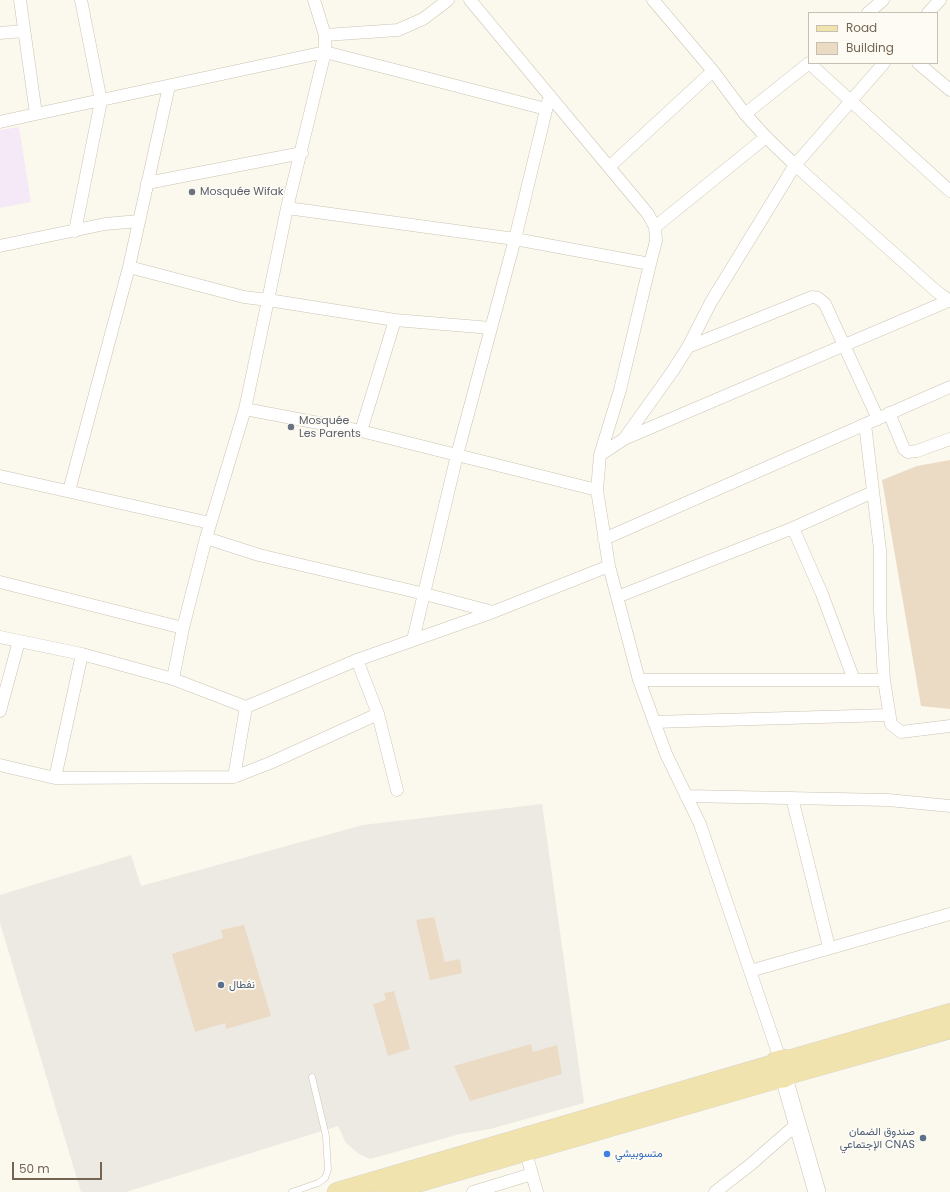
<!DOCTYPE html>
<html>
<head>
<meta charset="utf-8">
<style>
  body { margin:0 }
  #map { position:relative; width:950px; height:1192px; overflow:hidden; background:#fbf8ed; font-family:Poppins,sans-serif }
  canvas { display:block }
  .legend { position:absolute; left:808px; top:12px; width:130px; height:52px; box-sizing:border-box; background:#fdfbf3; border:1px solid #c6bfb2; margin:0; padding:5px 7px; list-style:none; font-size:12px; color:#746451 }
  .legend li { display:flex; align-items:center; gap:8px; height:20px }
  .legend b { width:20px; border:1px solid #c6bfb2 }
  .scale { position:absolute; left:12px; top:1162px; width:90px; height:18px; box-sizing:border-box; border:2px solid #746451; border-top:0; padding-left:5px; font-size:12px; line-height:14px; white-space:nowrap; color:#746451; -webkit-text-stroke:3px #fdfbf3; paint-order:stroke }
</style>
</head>
<body>
<div id="map">
<canvas width="950" height="1192"></canvas>
<ul class="legend">
<li><b style="height:5px;background:#f1e3ad"></b>Road</li>
<li><b style="height:11px;background:#ebdbc5"></b>Building</li>
</ul>
<div class="scale">50 m</div>
</div>
<script>
const ctx = document.querySelector('canvas').getContext('2d');
ctx.lineJoin = 'round';
function fillPath(path, color) {
  ctx.fillStyle = color;
  ctx.fill(path, 'evenodd');
}
function poly(rows) {
  const path = new Path2D();
  for (const r of rows) {
    path.moveTo(r[0], r[1]);
    for (let i = 2; i < r.length; i += 2) path.lineTo(r[i], r[i + 1]);
  }
  return path;
}
function stroke(path, color, width, dash) {
  ctx.strokeStyle = color;
  ctx.lineWidth = width;
  ctx.lineCap = dash ? 'butt' : 'round';
  ctx.setLineDash(dash || []);
  ctx.stroke(path);
}
function label(font, color, halo, rows, align = 'center') {
  ctx.font = font + ' Poppins,Vazirmatn,sans-serif';
  ctx.lineWidth = 3.5;
  ctx.setLineDash([]);
  ctx.textBaseline = 'middle';
  ctx.strokeStyle = halo;
  ctx.fillStyle = color;
  for (const [text, x, y, turn = 0] of rows) {
    ctx.save();
    ctx.translate(x, y);
    ctx.rotate((+turn || 0) * Math.PI / 180);
    ctx.textAlign = isNaN(turn) ? turn : align;
    if (halo) ctx.strokeText(text, 0, 0);
    ctx.fillText(text, 0, 0);
    ctx.restore();
  }
}
fillPath(poly([
  [542,804,584,1103,490,1129,460,1134,370,1159,359,1154,346,1143,338,1126,126,1192,81,1192,0,923,0,895,131,855,141,886,363,825]
]), '#edeae4');
fillPath(poly([
  [19,127,31,202,0,208,0,130]
]), '#f5e9f8');
fillPath(poly([
  [950,460,950,709,921,706,882,480,917,466],
  [434,917,445,962,460,959,462,973,430,980,416,920],
  [244,925,271,1016,226,1029,225,1023,195,1032,172,954,223,938,221,930],
  [394,991,410,1049,388,1056,373,1004,386,1000,384,993],
  [531,1044,533,1052,557,1045,562,1074,470,1101,454,1066]
]), '#ebdbc5');
const lane = poly([
  [292,1192,318,1183,325,1178,328,1170,326,1136,312,1077]
]);
const street = poly([
  [20,0,36,114,325,52,546,109],
  [470,0,648,214,655,227,656,241,650,264,620,390,600,455,597,490,609,566,639,680,666,754,700,824,780,1059],
  [653,0,713,71,745,114],
  [868,13,883,0],
  [928,13,940,0],
  [0,33,24,31],
  [325,35,398,30,423,19,448,0],
  [809,63,745,114,766,137,795,165,936,291,950,301],
  [809,63,950,191],
  [918,63,950,90],
  [0,122,36,114],
  [609,167,713,71],
  [147,183,302,153],
  [287,208,325,52,325,35,314,0],
  [655,227,766,137],
  [75,231,101,101,81,0],
  [0,246,105,224,139,221],
  [129,267,169,86],
  [688,347,812,297,818,298,825,304,878,419],
  [245,409,268,300,395,320,491,328],
  [889,413,904,449,908,452,917,451,950,439],
  [865,424,880,550,880,611,884,680,891,724,901,732,950,726],
  [361,431,395,320],
  [624,439,672,372,688,347,711,302,795,165,884,63],
  [600,455,624,439,948,301],
  [0,476,210,523],
  [69,491,129,267,244,297,268,300,287,208,515,239,650,264],
  [793,528,822,594,854,680],
  [206,538,259,555,425,594,493,612,609,566],
  [604,539,950,387],
  [0,582,183,628],
  [617,597,793,528,873,492],
  [0,637,82,654,173,679,246,707],
  [413,640,457,455,515,239,548,102],
  [357,660,378,714,397,790],
  [173,679,183,628,206,538,245,409,361,431,597,490],
  [639,680,884,680],
  [0,711,19,641],
  [654,722,888,715],
  [0,765,55,778,82,654],
  [234,777,270,763,378,714],
  [55,778,234,777,246,707,357,660,493,612],
  [686,796,888,800,950,806],
  [792,798,829,947],
  [750,971,950,914],
  [524,1146,537,1192],
  [473,1192,532,1174],
  [715,1192,750,1165,797,1124]
]);
const secondary = poly([
  [784,1078,817,1192]
]);
const primary = poly([
  [788,1060,950,1013],
  [791,1074,792,1067,791,1063,784,1059,776,1061,773,1067,774,1074,777,1077,784,1078,791,1074,950,1029],
  [337,1192,774,1064],
  [385,1192,780,1078]
]);
stroke(lane, '#ccc3b3', 7);
stroke(street, '#ccc3b3', 13);
stroke(secondary, '#cec3b1', 18);
stroke(primary, '#d8d4ce', 20);
stroke(lane, '#fff', 6);
stroke(street, '#fff', 12);
stroke(secondary, '#fff', 17);
stroke(primary, '#f1e3ad', 19);
for (const [x, y, r, color] of [
  [192,192,4,"#6b7280"],
  [291,427,4,"#6b7280"],
  [221,985,4,"#5c6f8a"],
  [923,1138,4,"#5c6f8a"],
  [607,1154,4,"#3f7fe0"]
]) {
  const dot = new Path2D();
  dot.arc(x, y, r, 0, 2 * Math.PI);
  ctx.fillStyle = color;
  ctx.fill(dot);
  stroke(dot, '#fdfbf3', 1.5);
}
label('11px', '#5b616d', '#fdfbf3', [
  ["Mosquée Wifak",200,192],
  ["Mosquée",299,421],
  ["Les Parents",299,434]
], 'left');
label('11px', '#4e5e75', '#fdfbf3', [
  ["نفطال",229,985],
  ["صندوق الضمان",915,1132,"right"],
  ["الإجتماعي CNAS",915,1145,"right"]
], 'left');
label('11px', '#366cbe', '#fdfbf3', [
  ["متسوبيشي",615,1154]
], 'left');
</script>
</body>
</html>
